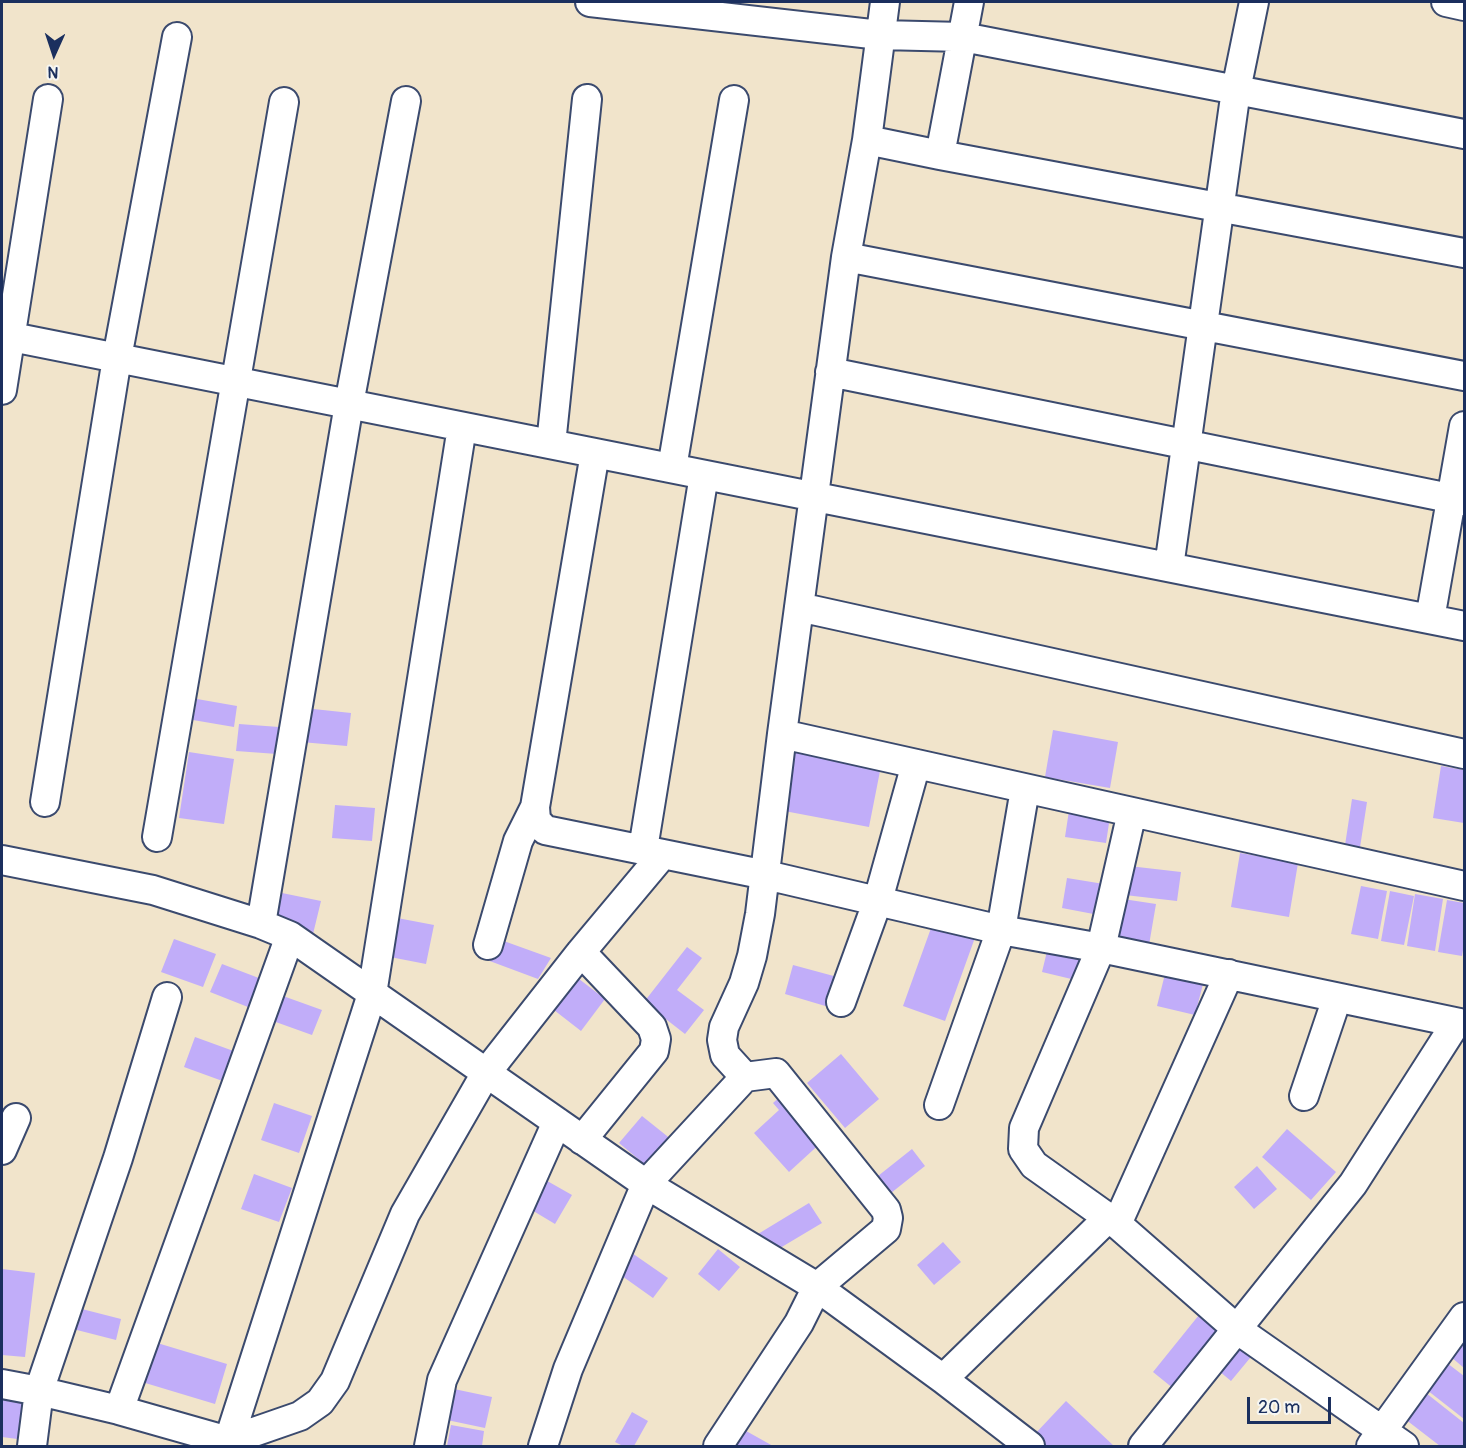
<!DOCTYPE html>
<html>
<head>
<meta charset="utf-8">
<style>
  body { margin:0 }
  #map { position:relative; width:1466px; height:1448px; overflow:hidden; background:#f1e4cb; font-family:Pangolin,sans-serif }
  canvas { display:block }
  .frame { position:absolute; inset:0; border:3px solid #1b2f5e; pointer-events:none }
  .north { position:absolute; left:24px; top:24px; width:60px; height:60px; -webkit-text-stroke:4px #f6f6f2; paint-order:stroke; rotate:183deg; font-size:16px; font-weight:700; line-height:24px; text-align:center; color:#1b2f5e }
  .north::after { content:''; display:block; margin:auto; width:21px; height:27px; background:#1b2f5e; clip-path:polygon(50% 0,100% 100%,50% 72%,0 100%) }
  .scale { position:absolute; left:1247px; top:1397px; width:84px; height:27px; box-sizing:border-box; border:3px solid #1b2f5e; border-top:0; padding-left:8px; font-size:18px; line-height:21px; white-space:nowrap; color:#1b2f5e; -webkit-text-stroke:4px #f6f6f2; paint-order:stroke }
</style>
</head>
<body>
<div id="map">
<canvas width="1466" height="1448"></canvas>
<div class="frame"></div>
<div class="north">N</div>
<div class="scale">20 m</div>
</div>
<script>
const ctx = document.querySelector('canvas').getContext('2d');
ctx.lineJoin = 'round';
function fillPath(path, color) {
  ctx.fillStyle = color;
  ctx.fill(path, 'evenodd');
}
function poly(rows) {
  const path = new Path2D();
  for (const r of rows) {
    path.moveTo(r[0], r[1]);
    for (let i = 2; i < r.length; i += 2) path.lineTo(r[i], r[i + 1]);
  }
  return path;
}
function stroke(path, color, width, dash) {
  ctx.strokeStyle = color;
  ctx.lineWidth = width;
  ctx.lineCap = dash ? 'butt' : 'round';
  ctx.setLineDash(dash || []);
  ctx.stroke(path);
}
fillPath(poly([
  [197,699,237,706,234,727,193,720],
  [304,708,351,713,347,746,301,742],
  [239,724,279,727,277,754,236,751],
  [1053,730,1118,742,1110,788,1045,777],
  [790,749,881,766,869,827,779,810],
  [189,752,234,759,224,824,179,818],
  [1441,766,1464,770,1464,823,1433,818],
  [1352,799,1367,802,1359,854,1344,852],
  [1070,804,1111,810,1106,843,1065,837],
  [335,805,375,808,372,841,332,838],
  [1240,853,1298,863,1289,917,1231,907],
  [1129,866,1181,872,1177,901,1125,895],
  [1067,878,1110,885,1104,916,1062,908],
  [1361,886,1387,891,1378,939,1351,934],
  [1390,891,1414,896,1404,945,1381,941],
  [282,893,321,901,313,934,275,926],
  [1415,894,1443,899,1435,951,1407,946],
  [1123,899,1156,904,1149,945,1116,939],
  [1447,900,1464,903,1464,944,1462,956,1438,952],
  [392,917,434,925,426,964,385,956],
  [935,917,977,932,945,1021,903,1006],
  [174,939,216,954,203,987,161,972],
  [501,940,551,958,538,979,487,960],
  [1049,943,1090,953,1084,982,1042,972],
  [687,947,702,958,677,990,704,1010,685,1034,644,1002],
  [222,964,264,980,253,1009,210,992],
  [793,965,841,978,832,1008,785,994],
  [570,972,605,999,581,1031,545,1003],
  [1165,974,1203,984,1195,1015,1157,1006],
  [283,996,322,1010,312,1035,273,1021],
  [195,1037,239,1053,228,1083,184,1067],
  [841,1054,879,1099,845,1128,807,1083],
  [782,1095,824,1140,789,1172,754,1133,779,1110,773,1103],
  [274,1103,312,1116,299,1153,261,1140],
  [642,1116,672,1140,649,1168,619,1143],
  [1287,1129,1336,1172,1311,1200,1262,1157],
  [912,1149,925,1166,891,1193,878,1176],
  [1257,1166,1277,1189,1254,1209,1234,1187],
  [254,1174,292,1188,279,1222,241,1209],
  [542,1178,572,1195,555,1224,525,1206],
  [809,1203,822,1223,770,1254,758,1234],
  [943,1242,961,1262,934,1285,917,1265],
  [718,1249,740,1267,719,1291,698,1274],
  [629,1251,668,1278,653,1298,615,1271],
  [2,1269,35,1273,25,1357,2,1355],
  [78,1308,121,1319,116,1340,73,1329],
  [1203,1310,1224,1327,1174,1389,1153,1372],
  [1237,1337,1255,1352,1231,1381,1213,1366],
  [1464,1341,1464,1368,1451,1357],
  [154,1342,227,1364,215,1404,142,1382],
  [1447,1363,1464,1376,1464,1419,1427,1390],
  [454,1389,492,1397,485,1428,447,1420],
  [1426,1393,1464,1423,1464,1446,1440,1446,1405,1419],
  [2,1398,29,1402,25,1440,2,1437],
  [1066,1401,1114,1446,1046,1446,1034,1435],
  [632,1412,648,1421,634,1446,623,1446,615,1442],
  [451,1425,484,1431,482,1446,447,1446],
  [739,1427,773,1446,728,1446]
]), '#c1adf9');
const minor = poly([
  [590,2,880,35,963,37,1464,134],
  [1446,2,1464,6],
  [406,101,349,404,261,924,290,936,646,1184,817,1287,943,1379,1030,1446],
  [867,140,940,155,1464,253],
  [940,155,969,2],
  [846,257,1464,376],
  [2,335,1464,626],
  [830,372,1464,501],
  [2,390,48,99],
  [551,444,587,99],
  [595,453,535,807,536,820,545,830,766,875,1001,930,1101,948,1464,1024],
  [672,468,734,100],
  [1169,567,1236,90,1254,2],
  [799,607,1464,754],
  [1430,619,1464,426],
  [782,734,1464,886],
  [45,802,117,358,177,37],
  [1132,812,1101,948,1024,1128,1023,1149,1034,1165,1117,1224,1238,1330,1404,1446],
  [157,837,284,102],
  [643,849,704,475],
  [2,860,153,890,261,924],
  [488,945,518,841,535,807],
  [581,952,652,1027,656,1039,654,1051,582,1140],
  [841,1002,878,900,916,764],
  [1304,1096,1337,998],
  [939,1105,1001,930,1025,789],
  [2,1150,16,1118],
  [1117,1224,1229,974],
  [943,1379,1108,1218],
  [2,1384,39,1391,119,1410,290,936],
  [119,1410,228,1441,300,1416,320,1402,335,1381,405,1214,486,1073,581,952,663,854],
  [32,1446,39,1391,118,1158,167,997],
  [227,1446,372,994,462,427],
  [429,1446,442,1380,557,1122],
  [543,1446,568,1369,646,1184,745,1077],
  [718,1446,799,1323,817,1287,886,1229,888,1218,886,1210,776,1073,745,1077,725,1055,722,1040,724,1027,744,983,752,956,760,914,782,734,846,257,867,140,885,2],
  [1143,1446,1353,1184,1456,1023],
  [1371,1446,1464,1317]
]);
stroke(minor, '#3b4a6e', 32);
stroke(minor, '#fff', 28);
</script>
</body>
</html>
